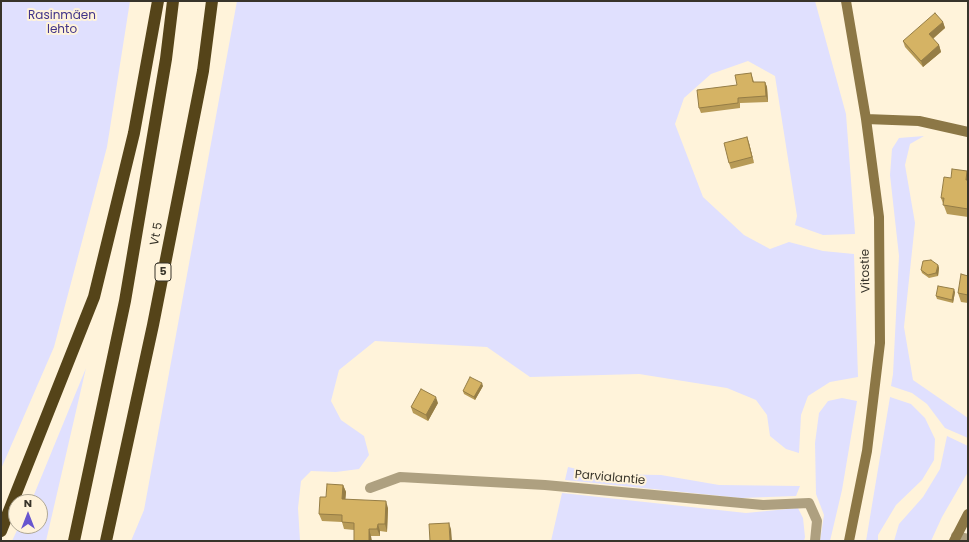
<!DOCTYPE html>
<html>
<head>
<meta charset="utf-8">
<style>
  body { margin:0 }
  #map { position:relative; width:969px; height:542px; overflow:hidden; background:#fff3da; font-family:Poppins,sans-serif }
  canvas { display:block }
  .frame { position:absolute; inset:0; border:2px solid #38342a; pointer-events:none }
  .north { position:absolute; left:8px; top:494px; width:40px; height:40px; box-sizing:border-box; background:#fff3da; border:1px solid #afa794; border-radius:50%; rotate:0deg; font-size:11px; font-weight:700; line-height:16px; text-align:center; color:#38342a }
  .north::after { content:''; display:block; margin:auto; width:14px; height:18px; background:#6856cf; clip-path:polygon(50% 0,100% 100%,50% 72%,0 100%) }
</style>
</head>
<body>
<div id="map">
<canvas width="969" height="542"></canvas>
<div class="frame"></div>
<div class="north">N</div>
</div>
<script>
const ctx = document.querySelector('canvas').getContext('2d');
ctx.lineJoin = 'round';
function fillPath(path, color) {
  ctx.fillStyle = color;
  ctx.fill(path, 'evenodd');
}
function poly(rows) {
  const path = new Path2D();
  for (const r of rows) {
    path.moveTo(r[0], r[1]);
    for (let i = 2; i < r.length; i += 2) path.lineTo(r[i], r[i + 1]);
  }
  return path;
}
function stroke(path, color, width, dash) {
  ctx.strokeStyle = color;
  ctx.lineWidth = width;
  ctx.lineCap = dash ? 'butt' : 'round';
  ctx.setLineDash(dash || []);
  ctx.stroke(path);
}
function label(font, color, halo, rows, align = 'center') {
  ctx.font = font + ' Poppins,sans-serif';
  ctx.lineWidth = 4;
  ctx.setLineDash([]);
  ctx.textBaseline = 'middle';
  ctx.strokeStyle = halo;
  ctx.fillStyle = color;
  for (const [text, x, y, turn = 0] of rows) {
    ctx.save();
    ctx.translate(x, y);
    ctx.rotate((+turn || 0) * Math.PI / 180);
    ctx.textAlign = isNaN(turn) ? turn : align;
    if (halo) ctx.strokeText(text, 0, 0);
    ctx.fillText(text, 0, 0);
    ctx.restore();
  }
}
fillPath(poly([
  [1,1,130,1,107,147,54,347,1,469],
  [237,1,815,1,846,114,855,234,823,235,795,225,797,216,775,76,748,61,711,74,684,98,675,124,703,197,744,235,770,249,789,242,823,251,854,254,858,377,830,382,808,396,801,415,799,453,786,449,770,436,767,415,756,400,727,388,639,374,530,377,487,347,375,341,339,370,331,401,341,420,364,436,369,455,359,469,336,472,311,471,301,481,298,508,300,541,131,541,144,510],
  [924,136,910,144,905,165,915,223,904,327,913,380,968,418,968,438,945,428,927,404,912,393,891,386,893,374,899,256,890,175,892,149,899,138],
  [86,368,46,541,12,541,19,526,40,526,40,502,31,502],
  [890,397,911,404,925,418,935,439,934,460,922,480,896,505,878,535,878,541,866,541],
  [842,398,857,401,842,490,830,541,820,541,824,515,816,494,815,443,819,413,828,401],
  [947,436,968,446,968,472,942,517,931,541,894,541,899,524,923,497,940,469],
  [568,467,599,474,661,475,719,485,800,486,796,496,741,498,565,480],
  [562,493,746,513,798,508,803,518,805,537,804,541,551,541]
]), '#e0e0fe');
stroke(poly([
  [370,488,400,477,545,485,763,505,809,503,817,521,815,541],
  [956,536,968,539]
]), '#aea080', 10);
stroke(poly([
  [846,1,866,119,879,217,880,343,867,451,849,541],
  [866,119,919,121,968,132],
  [954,541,968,514]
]), '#8c7746', 10);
stroke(poly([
  [1,531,94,297,134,133,158,1],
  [74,541,125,301,166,59,173,1],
  [106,541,153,325,203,71,212,1]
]), '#554419', 12);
fillPath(poly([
  [943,22,945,28,933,39,939,45,941,52,923,67,905,47,903,41],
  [751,73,754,82,765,82,767,87,768,102,740,103,740,108,701,113,699,108,737,85],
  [747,137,749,143,754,163,731,169,729,163],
  [967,171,968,174,968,217,947,214,941,198],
  [938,265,939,268,938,276,929,278,922,273,921,270],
  [968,276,968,303,961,302,958,293],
  [955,292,953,303,937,299,936,296],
  [483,386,475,400,464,394,463,391],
  [438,403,428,421,413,413,411,407],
  [343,485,346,492,345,499,388,508,387,532,380,531,380,536,371,536,354,530,344,529,342,522,322,521,319,514]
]), '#b79a56');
fillPath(poly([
  [943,22,945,28,931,40,929,34],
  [939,45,941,52,923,67,921,61],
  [765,82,767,87,768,102,766,96],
  [747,137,749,143,754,163,752,157],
  [967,171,968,174,968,186,966,180],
  [938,265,939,268,938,276,936,273],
  [954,289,955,292,953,303,952,300],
  [482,383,483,386,475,400,474,397],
  [436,397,438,403,428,421,426,415],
  [343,485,346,492,345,506,342,499],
  [386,501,388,508,387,532,385,524],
  [449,523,451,529,452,541,450,541],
  [378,524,380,531,380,536,377,529],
  [369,529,371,536,372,541,369,541]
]), '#957d46');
const building = poly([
  [935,13,943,22,929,34,939,45,921,61,903,41,935,13],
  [751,73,753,82,765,82,766,96,738,98,738,103,699,108,697,90,737,85,735,75,751,73],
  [747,137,752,157,729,163,724,143,747,137],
  [952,169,967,171,966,180,968,180,968,209,943,205,944,198,941,198,944,177,951,178,952,169],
  [931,260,938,265,936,273,928,275,921,270,923,261,931,260],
  [961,274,968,276,968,295,958,293,961,274],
  [938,286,954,289,952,300,936,296,938,286],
  [470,377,482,383,474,397,463,391,470,377],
  [421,389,436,397,426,415,411,407,421,389],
  [327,484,343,485,342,499,386,501,385,524,378,524,377,529,369,529,369,541,354,541,354,523,342,522,342,515,319,514,320,497,326,497,327,484],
  [449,523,450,541,430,541,429,524,449,523]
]);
fillPath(building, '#d5b364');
stroke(building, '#957d46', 1);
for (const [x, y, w] of [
  [163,272,16]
]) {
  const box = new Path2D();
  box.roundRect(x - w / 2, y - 9, w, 18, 3);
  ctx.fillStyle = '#fff3da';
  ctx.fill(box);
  stroke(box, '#38342a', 1);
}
label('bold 11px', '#38342a', null, [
  ["5",163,272]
]);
label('12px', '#413489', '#fff3da', [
  ["Rasinmäen",62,16],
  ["lehto",62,30]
]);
label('12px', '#38342a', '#fff3da', [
  ["Vt 5",157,234,-79],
  ["Vitostie",866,271,-91],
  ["Parvialantie",610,478,5]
]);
</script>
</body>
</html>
